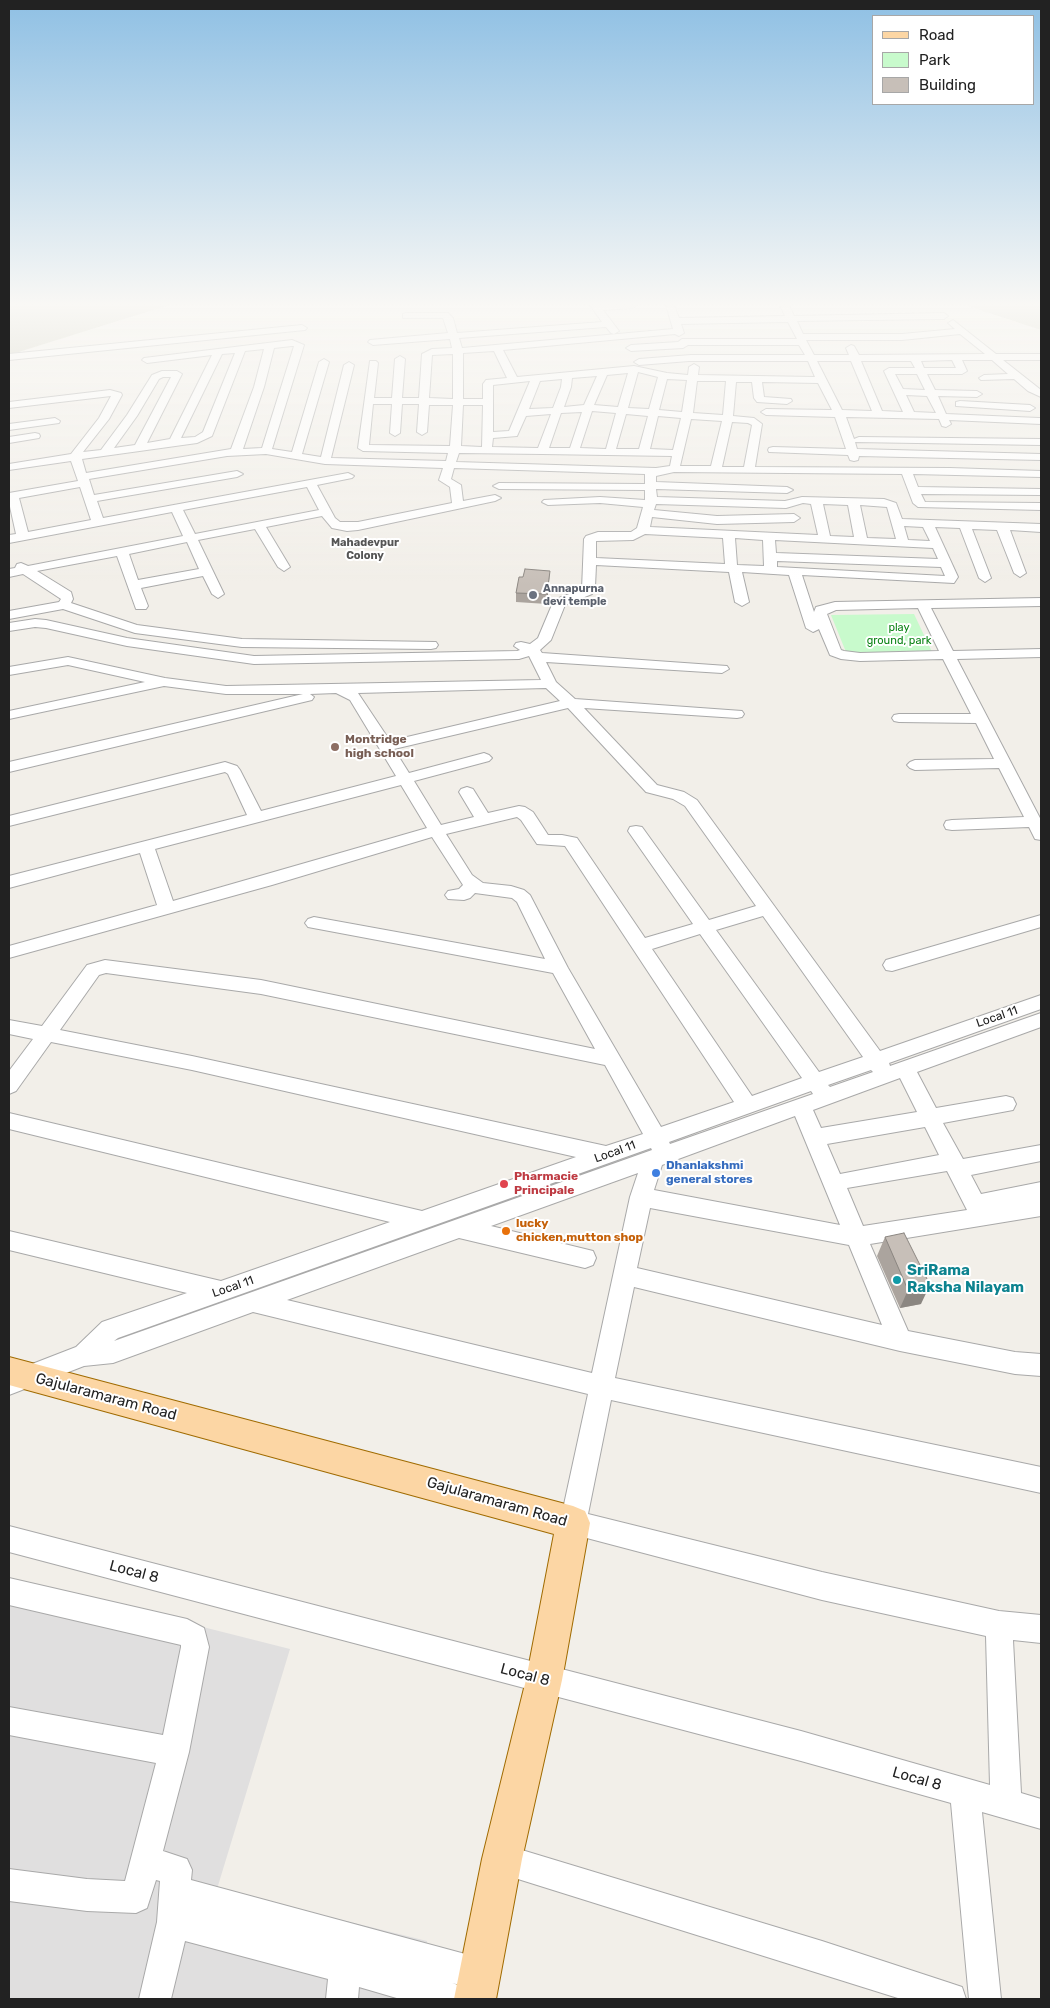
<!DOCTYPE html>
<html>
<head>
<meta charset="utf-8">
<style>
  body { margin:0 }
  #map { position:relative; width:1050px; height:2008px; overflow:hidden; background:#f2efe9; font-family:Rubik,sans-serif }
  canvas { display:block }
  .frame { position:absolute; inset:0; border:10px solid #222; pointer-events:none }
  .legend { position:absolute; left:872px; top:15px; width:162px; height:90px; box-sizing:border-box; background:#fff; border:1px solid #a7a7a7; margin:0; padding:6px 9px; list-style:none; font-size:15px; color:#222 }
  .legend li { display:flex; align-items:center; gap:10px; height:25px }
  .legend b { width:25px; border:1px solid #a7a7a7 }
</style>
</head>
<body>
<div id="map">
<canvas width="1050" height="2008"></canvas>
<div class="frame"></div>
<ul class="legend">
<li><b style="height:6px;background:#fcd6a4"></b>Road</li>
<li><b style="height:14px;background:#c8facc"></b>Park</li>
<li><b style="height:14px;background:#c7bfb8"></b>Building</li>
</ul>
</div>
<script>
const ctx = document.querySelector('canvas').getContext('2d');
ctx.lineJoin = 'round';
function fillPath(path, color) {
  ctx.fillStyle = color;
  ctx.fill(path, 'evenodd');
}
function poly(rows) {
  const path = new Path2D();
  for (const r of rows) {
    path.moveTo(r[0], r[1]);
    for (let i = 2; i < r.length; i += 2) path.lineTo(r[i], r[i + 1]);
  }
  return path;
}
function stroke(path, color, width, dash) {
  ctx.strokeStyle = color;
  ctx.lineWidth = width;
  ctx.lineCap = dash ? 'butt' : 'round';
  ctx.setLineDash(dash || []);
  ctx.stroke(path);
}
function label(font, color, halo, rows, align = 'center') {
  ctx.font = font + ' Rubik,sans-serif';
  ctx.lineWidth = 4;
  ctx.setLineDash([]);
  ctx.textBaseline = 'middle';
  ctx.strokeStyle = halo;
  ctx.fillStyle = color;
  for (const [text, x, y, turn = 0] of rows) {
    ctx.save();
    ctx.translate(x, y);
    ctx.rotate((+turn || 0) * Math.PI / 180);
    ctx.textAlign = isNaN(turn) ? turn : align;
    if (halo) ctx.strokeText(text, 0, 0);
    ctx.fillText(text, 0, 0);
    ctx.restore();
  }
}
fillPath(poly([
  [9,1578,290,1649,217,1889,427,1941,424,1999,9,1999]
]), '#e0dfdf');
fillPath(poly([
  [9,305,169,305,9,355],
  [967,305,1041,305,1041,330,974,308]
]), '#c7c7b4');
fillPath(poly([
  [914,614,933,654,848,657,831,615]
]), '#c8facc');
const minor = poly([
  [590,305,637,305,633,308,603,310,619,331,614,334,611,333,606,327,459,338,462,348,673,329,666,305,674,305,679,318,785,316,780,305,789,305,794,316,944,313,948,316,944,319,797,321,803,334,902,334,955,329,948,323,953,320,996,354,1041,354,1041,360,1003,360,1041,390,1041,397,1028,391,1014,379,981,380,979,378,984,375,1008,374,992,360,962,360,967,371,962,374,927,374,935,390,977,391,982,394,977,397,938,396,946,414,1039,418,1041,418,1041,424,949,420,951,424,946,427,942,426,939,419,846,417,854,439,859,437,1041,439,1041,445,855,442,857,449,1041,454,1041,460,859,456,858,460,854,461,850,460,848,455,769,452,768,450,769,448,773,447,846,449,835,417,766,415,761,412,766,409,832,410,818,383,762,382,764,397,791,399,792,401,787,404,757,402,754,398,752,382,736,382,733,416,754,418,762,424,755,467,950,468,1041,471,1041,477,913,474,918,487,1041,489,1041,495,921,494,925,502,1041,503,1041,510,918,507,913,503,902,474,674,472,656,476,656,482,787,487,793,490,787,493,656,489,657,497,785,501,802,497,884,499,896,503,902,519,1041,524,1041,532,1010,530,1026,573,1020,577,1014,573,997,530,972,529,991,578,985,582,979,578,960,528,935,527,958,577,954,583,802,575,814,612,816,607,835,602,1041,598,1041,606,931,608,953,651,1041,649,1041,657,957,659,1041,820,1041,840,1035,839,1029,827,952,830,946,829,944,825,946,821,952,820,1024,817,999,768,915,770,910,768,907,765,910,762,915,760,994,759,976,723,899,722,894,721,892,718,894,715,899,714,971,714,943,659,860,661,841,659,830,655,819,629,813,632,806,628,789,575,742,572,749,602,742,606,735,602,729,572,596,565,595,587,593,591,592,594,565,605,551,640,540,650,542,653,727,666,729,669,722,673,546,662,556,682,575,699,742,711,744,714,742,717,737,718,584,708,657,785,684,792,697,800,880,1051,1041,995,1041,1009,889,1063,890,1066,1041,1013,1041,1027,917,1072,936,1108,1006,1096,1013,1098,1016,1104,1013,1110,943,1123,963,1159,1041,1145,1041,1161,971,1175,981,1194,1041,1182,1041,1216,870,1244,908,1331,1015,1352,1041,1354,1041,1376,1015,1374,900,1351,634,1287,615,1378,1041,1467,1041,1493,611,1400,588,1514,822,1572,999,1611,1041,1615,1041,1643,1013,1640,1021,1793,1041,1799,1041,1829,982,1812,1001,1999,969,1999,951,1803,801,1761,9,1552,9,1526,801,1731,990,1785,986,1636,822,1600,564,1532,560,1523,588,1394,253,1312,113,1363,84,1366,9,1395,9,1373,76,1347,102,1322,187,1293,9,1250,9,1231,221,1281,390,1222,9,1129,9,1113,422,1211,576,1157,192,1070,51,1042,16,1091,9,1094,9,1071,33,1039,9,1034,9,1020,42,1026,87,965,105,960,261,980,595,1049,553,973,308,927,305,923,308,919,314,917,545,959,517,902,512,898,475,893,470,898,464,900,448,899,445,895,448,891,459,889,463,885,432,837,272,885,9,958,9,946,157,905,140,853,9,888,9,876,247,815,228,774,225,772,9,826,9,816,225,762,237,766,240,770,261,811,396,776,350,700,336,693,310,694,314,697,312,700,9,772,9,762,303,694,226,694,164,686,9,719,9,711,145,682,68,665,9,675,9,667,68,657,165,678,226,686,541,680,529,656,519,659,254,664,127,646,46,628,35,627,9,631,9,623,35,619,46,620,127,638,254,656,517,651,520,650,514,646,516,643,521,642,530,644,538,638,554,600,582,589,584,539,586,536,598,532,631,532,637,528,643,507,600,503,548,505,542,502,544,500,600,497,645,500,645,490,499,489,493,486,499,483,645,484,645,474,454,468,451,479,461,485,463,501,495,495,501,498,495,501,358,530,347,531,332,528,322,516,266,527,290,567,284,571,278,567,255,529,198,540,224,594,218,598,212,594,203,576,141,588,148,606,146,609,136,609,117,556,37,571,71,592,73,599,71,603,137,625,242,639,436,642,438,645,436,648,431,649,242,647,135,633,63,609,9,619,9,611,59,602,61,599,23,574,9,577,9,569,15,568,17,564,21,563,28,566,183,536,172,512,9,543,9,535,16,534,9,502,9,493,78,481,71,461,9,470,9,464,71,454,99,418,111,396,9,408,9,402,110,390,121,393,122,395,109,419,83,452,101,450,127,415,152,375,162,371,177,371,182,374,147,443,170,439,212,355,147,363,142,360,144,358,292,340,304,345,272,449,292,452,319,362,324,359,329,362,302,454,321,457,344,365,349,362,354,365,331,458,446,461,448,453,363,451,358,448,370,361,376,361,378,363,374,398,392,398,395,359,400,356,405,359,402,398,419,398,422,354,432,349,452,348,450,339,373,345,368,342,370,340,448,333,443,318,403,318,403,314,406,313,448,313,453,318,457,333,602,322,590,305],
  [788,322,797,339,682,339,678,342,631,345,626,348,631,351,683,348,688,345,799,345,805,355,691,355,639,359,634,362,639,365,689,361,808,361,815,377,698,375,699,367,694,364,689,367,688,375,667,373,634,366,517,377,503,350,675,334,679,336,684,333,681,324,788,322],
  [960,334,985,354,859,355,854,346,851,345,846,348,849,355,814,355,806,340,902,340,960,334],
  [292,346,294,346,262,448,243,449,264,387,274,348,292,346],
  [264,349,254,387,231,449,86,473,82,459,197,443,212,436,245,351,264,349],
  [494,351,507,378,486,380,483,384,483,399,463,399,463,353,494,351],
  [235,353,203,432,195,437,181,438,222,354,235,353],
  [453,354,453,399,429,398,432,355,453,354],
  [952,360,956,368,924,368,921,361,952,360],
  [817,361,851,361,872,411,842,410,817,361],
  [861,361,911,361,915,368,889,368,884,371,903,412,882,411,861,361],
  [638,372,658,377,649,409,628,408,638,372],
  [628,373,618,407,594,405,607,375,628,373],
  [895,374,917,374,925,390,903,389,895,374],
  [597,376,584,405,564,407,571,387,572,378,597,376],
  [163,377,171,377,135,445,114,448,137,416,159,379,163,377],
  [562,379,561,387,553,408,529,409,540,381,562,379],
  [667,379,687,380,682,412,659,410,667,379],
  [530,381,509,431,493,432,493,385,530,381],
  [697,381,726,381,723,415,693,413,697,381],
  [906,395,927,396,936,413,914,412,906,395],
  [373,404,392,404,390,433,395,436,400,433,402,404,419,404,417,432,422,435,427,432,429,405,453,405,450,446,369,445,373,404],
  [463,405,483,405,482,447,461,446,463,405],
  [592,411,616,413,606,449,580,448,592,411],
  [582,412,570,448,549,448,561,413,582,412],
  [551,414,538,448,492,447,493,438,517,436,526,416,551,414],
  [626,414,648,416,639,449,616,449,626,414],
  [658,416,681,418,673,450,650,449,658,416],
  [691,419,722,421,711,466,680,466,691,419],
  [732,422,748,423,752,425,744,467,722,467,732,422],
  [459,453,542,454,672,456,670,466,656,468,456,462,459,453],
  [266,454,325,464,443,468,439,480,450,487,452,503,358,522,340,522,335,518,317,485,352,478,354,476,348,473,103,518,97,501,237,477,243,474,237,471,94,495,89,479,227,456,266,454],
  [80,487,91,520,28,532,19,498,80,487],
  [307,487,319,510,195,534,183,510,307,487],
  [803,503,811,504,818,535,650,527,652,517,717,524,794,522,800,518,794,514,717,516,654,510,656,504,786,508,803,503],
  [823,504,848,505,854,537,830,536,823,504],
  [860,505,887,507,896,539,867,538,860,505],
  [904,526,923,527,930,541,908,540,904,526],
  [645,534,723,538,725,564,596,558,596,541,633,540,645,534],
  [735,538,763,540,764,566,737,565,735,538],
  [775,540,933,548,938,559,776,553,775,540],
  [187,542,199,569,138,580,129,554,187,542],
  [777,561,941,567,945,576,777,567,777,561],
  [918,608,939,651,860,653,844,651,841,650,827,614,836,610,918,608],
  [546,688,560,701,390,741,358,693,546,688],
  [568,708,646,792,673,799,685,806,756,906,709,920,642,827,636,826,630,827,628,831,693,924,645,938,577,838,562,835,548,835,533,812,525,807,519,806,488,813,473,789,467,787,461,789,459,792,474,817,441,825,414,781,489,761,492,758,489,755,484,753,409,773,394,749,568,708],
  [401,785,427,828,173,901,155,849,401,785],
  [517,817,521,820,537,844,565,846,734,1102,661,1127,568,968,530,895,524,890,511,886,483,883,472,875,446,834,517,817],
  [763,916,863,1057,819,1072,716,930,763,916],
  [700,934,802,1078,752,1096,652,949,700,934],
  [106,973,261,994,605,1065,643,1134,606,1146,192,1056,60,1030,99,975,106,973],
  [871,1070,873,1072,830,1087,828,1085,871,1070],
  [900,1078,917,1112,821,1128,813,1110,900,1078],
  [811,1091,813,1094,670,1144,669,1142,811,1091],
  [795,1116,840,1225,654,1190,662,1165,795,1116],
  [925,1127,939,1155,840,1174,827,1144,925,1127],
  [651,1148,652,1150,114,1341,118,1338,651,1148],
  [947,1171,967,1210,863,1226,847,1188,947,1171],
  [638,1173,630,1197,592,1373,287,1300,459,1238,585,1268,593,1265,596,1258,593,1251,491,1226,638,1173],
  [650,1208,849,1245,882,1325,637,1268,650,1208],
  [302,325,307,328,305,330,9,360,9,354,302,325],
  [960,401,1030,405,1035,408,1030,411,956,406,956,402,960,401],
  [55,418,60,421,59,423,9,430,9,424,55,418],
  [35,433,39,434,40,436,39,438,9,443,9,437,35,433],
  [1041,915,1041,927,892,971,886,970,883,965,886,960,1041,915],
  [9,1578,187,1619,204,1628,209,1647,189,1752,163,1851,187,1859,192,1870,191,1880,480,1958,492,1962,496,1974,492,1986,480,1990,452,1983,464,1987,468,1999,400,1999,359,1987,358,1999,326,1999,328,1979,185,1941,171,1999,139,1999,157,1922,160,1881,156,1880,147,1908,136,1913,87,1911,9,1901,9,1869,87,1879,125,1881,156,1763,9,1735,9,1707,163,1735,181,1647,181,1645,9,1605,9,1578],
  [502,1844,822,1941,950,1983,962,1987,966,1999,901,1999,502,1874,491,1870,487,1859,491,1848,502,1844]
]);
const major = poly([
  [9,1357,573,1506,585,1511,590,1523,562,1680,522,1859,496,1999,454,1999,482,1859,526,1680,554,1534,9,1385,9,1357]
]);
stroke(minor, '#a9a9a9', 2);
stroke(major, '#a06b00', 2);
fillPath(minor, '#fff');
fillPath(major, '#fcd6a4');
fillPath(poly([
  [549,581,547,604,516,602,516,593],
  [885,1237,921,1304,900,1308,877,1256]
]), '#aba49e');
fillPath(poly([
  [550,571,549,581,547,604,547,594],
  [930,1285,921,1304,900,1308,908,1290]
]), '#8b8681');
const building = poly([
  [525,569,550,571,547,594,516,593,519,577,523,577,525,569],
  [904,1233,930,1285,908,1290,885,1237,904,1233]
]);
fillPath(building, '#c7bfb8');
stroke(building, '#8b8681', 1);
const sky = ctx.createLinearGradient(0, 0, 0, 586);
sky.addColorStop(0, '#8fc0e4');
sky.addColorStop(0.52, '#f9f8f5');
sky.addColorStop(1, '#f9f8f500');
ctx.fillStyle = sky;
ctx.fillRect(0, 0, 1050, 586);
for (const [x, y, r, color] of [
  [533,595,5,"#6b7280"],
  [335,747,5,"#8d6e63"],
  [656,1173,5,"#3f7fe0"],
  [504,1184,5,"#e0444e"],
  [506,1231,5,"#e8710a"],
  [897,1280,5,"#0f9aa8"]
]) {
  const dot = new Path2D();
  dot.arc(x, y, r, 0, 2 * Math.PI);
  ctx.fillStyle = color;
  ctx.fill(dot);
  stroke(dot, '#fff', 2);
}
label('bold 11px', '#555', '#fff', [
  ["Mahadevpur",365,543],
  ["Colony",365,556]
]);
label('bold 11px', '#5b616d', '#fff', [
  ["Annapurna",543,589],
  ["devi temple",543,602]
], 'left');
label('11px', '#0c8416', '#fff', [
  ["play",899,628],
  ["ground, park",899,641]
]);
label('bold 12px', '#785e54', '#fff', [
  ["Montridge",345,740],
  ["high school",345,754]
], 'left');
label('12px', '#222', '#fff', [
  ["Local 11",997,1017,-19],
  ["Local 11",615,1152,-20],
  ["Local 11",233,1287,-19]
]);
label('bold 12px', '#366cbe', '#fff', [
  ["Dhanlakshmi",666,1166],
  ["general stores",666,1180]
], 'left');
label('bold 12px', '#be3a42', '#fff', [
  ["Pharmacie",514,1177],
  ["Principale",514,1191]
], 'left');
label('bold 12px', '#c56008', '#fff', [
  ["lucky",516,1224],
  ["chicken,mutton shop",516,1238]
], 'left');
label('bold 15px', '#0d838f', '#fff', [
  ["SriRama",907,1271],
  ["Raksha Nilayam",907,1288]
], 'left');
label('15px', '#222', '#fff', [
  ["Gajularamaram Road",106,1397,15],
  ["Gajularamaram Road",497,1502,16],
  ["Local 8",134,1572,15],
  ["Local 8",525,1675,15],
  ["Local 8",917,1779,16]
]);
</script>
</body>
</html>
